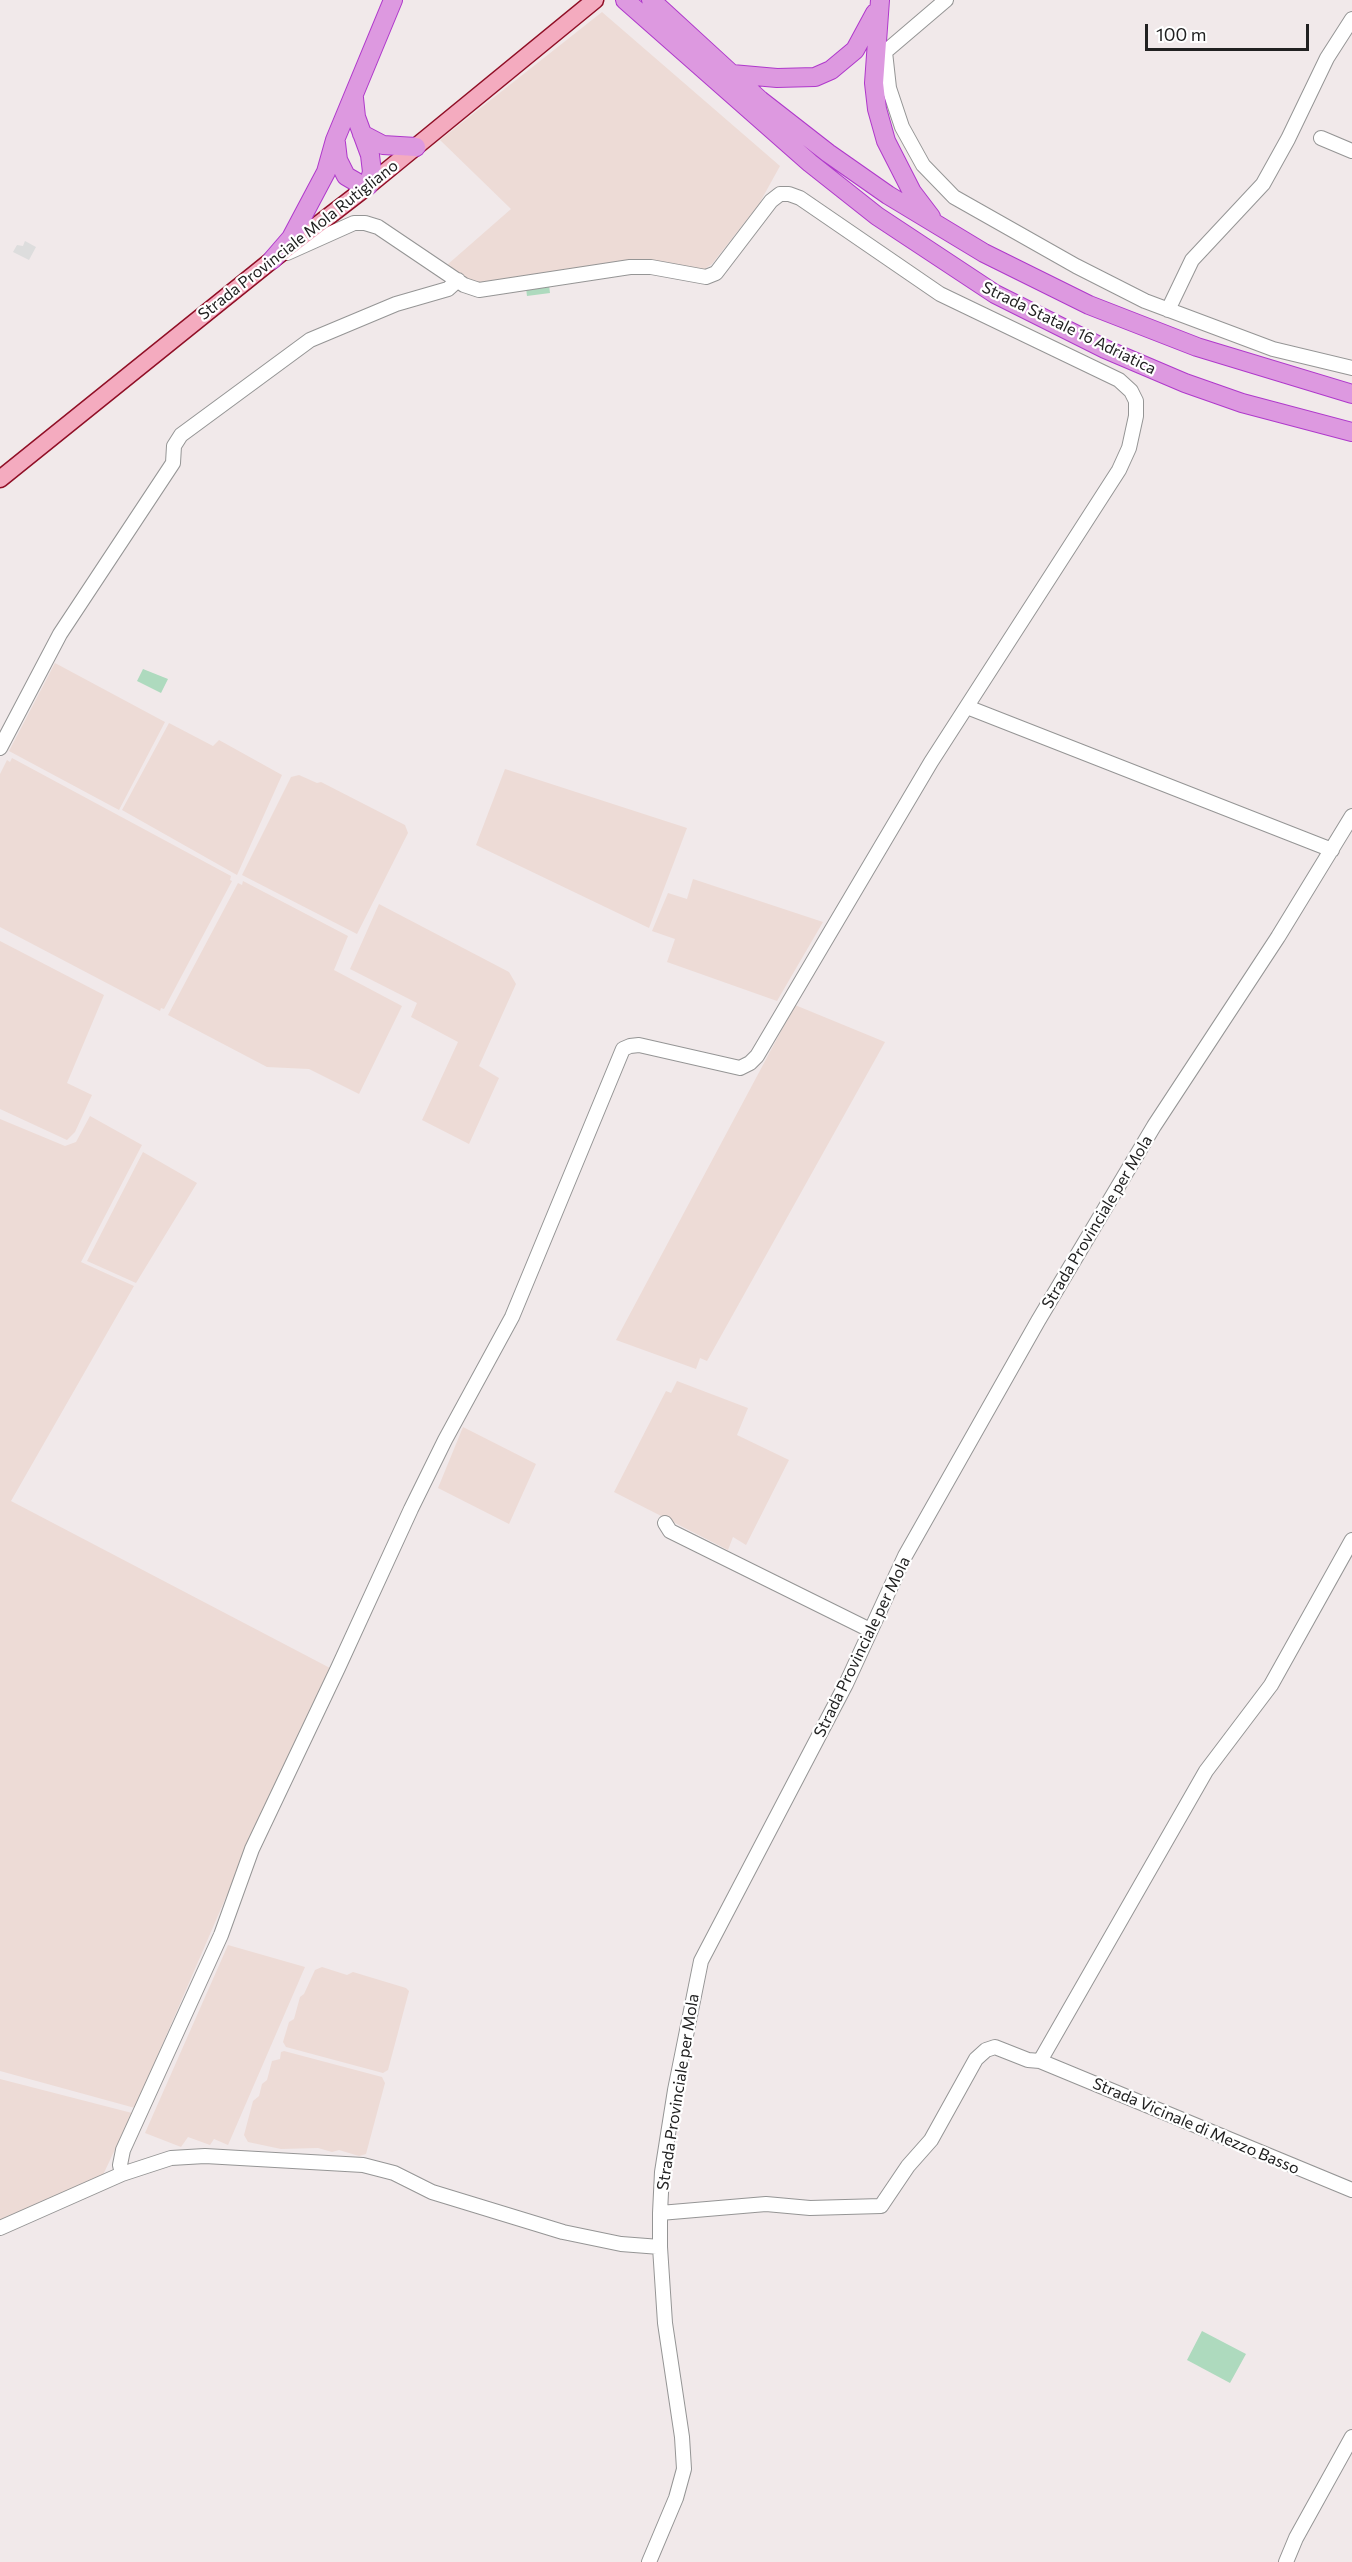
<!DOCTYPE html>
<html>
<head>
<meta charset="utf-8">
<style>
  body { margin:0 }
  #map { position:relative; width:1352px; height:2562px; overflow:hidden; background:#f1e9ea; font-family:Commissioner,sans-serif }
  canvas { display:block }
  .scale { position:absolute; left:1145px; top:24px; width:164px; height:27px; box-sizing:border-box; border:3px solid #212121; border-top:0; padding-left:8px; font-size:18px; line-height:21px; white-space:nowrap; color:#212121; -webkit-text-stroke:4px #fff; paint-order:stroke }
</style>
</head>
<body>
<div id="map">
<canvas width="1352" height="2562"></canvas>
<div class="scale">100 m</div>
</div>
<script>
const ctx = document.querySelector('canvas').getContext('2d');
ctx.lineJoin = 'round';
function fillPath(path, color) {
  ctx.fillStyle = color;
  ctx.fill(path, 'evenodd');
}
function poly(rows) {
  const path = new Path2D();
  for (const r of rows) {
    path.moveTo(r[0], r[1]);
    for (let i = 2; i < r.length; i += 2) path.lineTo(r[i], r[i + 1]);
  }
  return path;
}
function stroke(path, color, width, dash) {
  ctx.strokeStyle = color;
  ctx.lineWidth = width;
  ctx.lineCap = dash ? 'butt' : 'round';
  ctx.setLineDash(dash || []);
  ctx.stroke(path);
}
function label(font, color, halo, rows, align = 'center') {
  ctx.font = font + ' Commissioner,sans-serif';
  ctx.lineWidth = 4.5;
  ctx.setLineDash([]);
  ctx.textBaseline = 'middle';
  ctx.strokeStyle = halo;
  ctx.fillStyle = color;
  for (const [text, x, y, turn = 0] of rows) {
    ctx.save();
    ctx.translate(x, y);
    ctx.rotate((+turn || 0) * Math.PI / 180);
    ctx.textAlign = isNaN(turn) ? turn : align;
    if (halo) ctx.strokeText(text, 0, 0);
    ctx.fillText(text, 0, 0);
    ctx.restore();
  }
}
fillPath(poly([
  [602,12,780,166,759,204,712,264,703,270,657,263,567,270,480,283,463,278,447,265,511,209,440,140],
  [55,663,165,722,119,810,9,751],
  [169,723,213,746,219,740,282,775,237,875,122,810],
  [12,758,231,876,230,880,232,881,164,1009,161,1008,160,1011,0,927,0,774,7,760,10,762],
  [505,769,687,828,649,928,476,845],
  [299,775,317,783,321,782,405,825,408,833,357,934,242,875,291,777],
  [693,879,823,922,777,1001,667,962,675,939,652,931,668,893,687,899],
  [243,881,348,936,334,970,402,1006,359,1094,309,1069,267,1067,168,1015,238,883,242,885],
  [379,904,509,972,516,984,479,1066,499,1078,469,1144,422,1120,458,1042,411,1017,417,1003,350,969],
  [0,941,104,995,67,1083,92,1095,75,1132,67,1140,0,1109],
  [795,1005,885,1042,707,1361,700,1358,696,1369,616,1340],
  [90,1116,142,1145,81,1262,134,1286,11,1501,330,1668,245,1853,135,2108,0,2071,0,1119,65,1146,76,1142],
  [143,1152,197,1183,136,1283,87,1261],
  [677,1381,748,1408,737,1435,789,1460,746,1545,733,1537,728,1550,614,1492,666,1391,671,1393],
  [463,1427,536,1464,509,1524,438,1488],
  [228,1945,305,1967,228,2145,214,2139,210,2145,188,2137,181,2147,145,2133],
  [322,1967,347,1975,353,1972,406,1988,409,1991,388,2070,383,2073,286,2047,283,2042,289,2022,294,2019,300,1997,304,1994,315,1970],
  [284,2051,382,2077,385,2083,366,2154,359,2156,339,2150,332,2152,318,2148,281,2149,248,2142,244,2135,253,2101,259,2096,262,2084,267,2080,272,2061,280,2059,281,2052],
  [0,2079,132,2113,103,2175,0,2223]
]), '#eddbd6');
fillPath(poly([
  [25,241,36,247,29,260,13,252,17,245,23,246]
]), '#ddd');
fillPath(poly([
  [549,285,550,293,527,296,526,288],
  [143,669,168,679,161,693,137,681],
  [1202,2331,1246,2354,1230,2383,1187,2360]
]), '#aedabe');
const minor = poly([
  [946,0,885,52,889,88,902,127,923,165,954,197,1076,266,1145,301,1273,349,1352,368],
  [1321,138,1352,151],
  [1168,310,1192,260,1263,184,1288,139,1327,58,1352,19],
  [967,707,1332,850],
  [0,748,60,634,173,463,174,446,181,435,310,340,396,304,448,289,458,280],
  [665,1523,670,1531,870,1630],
  [1040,2061,1352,2190],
  [122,2174,171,2158,205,2156,363,2165,394,2173,432,2192,563,2232,621,2244,660,2247],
  [660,2213,766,2204,810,2208,881,2206,908,2166,931,2140,976,2059,986,2050,995,2047,1028,2060,1040,2061,1206,1771,1271,1685,1352,1540],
  [0,2228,122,2174,120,2165,123,2150,221,1935,252,1849,338,1668,411,1509,445,1440,512,1317,623,1049,630,1046,639,1045,740,1068,750,1063,757,1056,931,762,1119,470,1129,448,1136,416,1136,401,1131,391,1119,380,940,294,800,198,789,194,780,194,771,201,716,273,706,277,651,267,630,267,479,290,464,285,378,227,365,223,354,223,287,253],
  [649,2562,676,2498,684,2469,682,2437,665,2323,660,2247,660,2213,662,2172,675,2090,701,1961,846,1684,905,1556,1038,1321,1154,1126,1278,937,1352,816],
  [1286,2562,1296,2538,1352,2437]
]);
const major = poly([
  [0,479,272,260,368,186,595,0]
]);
const highway = poly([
  [625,0,810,163,877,216,995,294,1105,349,1185,383,1242,403,1352,432],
  [651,0,760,100,828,153,888,195,984,253,1089,305,1197,347,1352,394],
  [880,0,874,83,877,109,886,141,912,192,931,217],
  [732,74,777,78,815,77,831,70,855,50,875,13],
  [362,134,383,145,416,147],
  [336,143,338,160,346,176,358,183,368,186,372,172,370,155,356,117,354,98],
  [272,260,291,238,326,172,335,140,393,0]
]);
stroke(minor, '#959595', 16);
stroke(major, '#900f26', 19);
stroke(highway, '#af39cb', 20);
stroke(minor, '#fff', 14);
stroke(major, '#f4abbf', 16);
stroke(highway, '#dd99e0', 18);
label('16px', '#212121', '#fff', [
  ["Strada Provinciale Mola Rutigliano",298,240,-38],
  ["Strada Statale 16 Adriatica",1069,328,26],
  ["Strada Provinciale per Mola",1097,1222,-59],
  ["Strada Provinciale per Mola",862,1647,-64],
  ["Strada Provinciale per Mola",678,2092,-81],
  ["Strada Vicinale di Mezzo Basso",1196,2126,23]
]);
</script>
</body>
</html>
